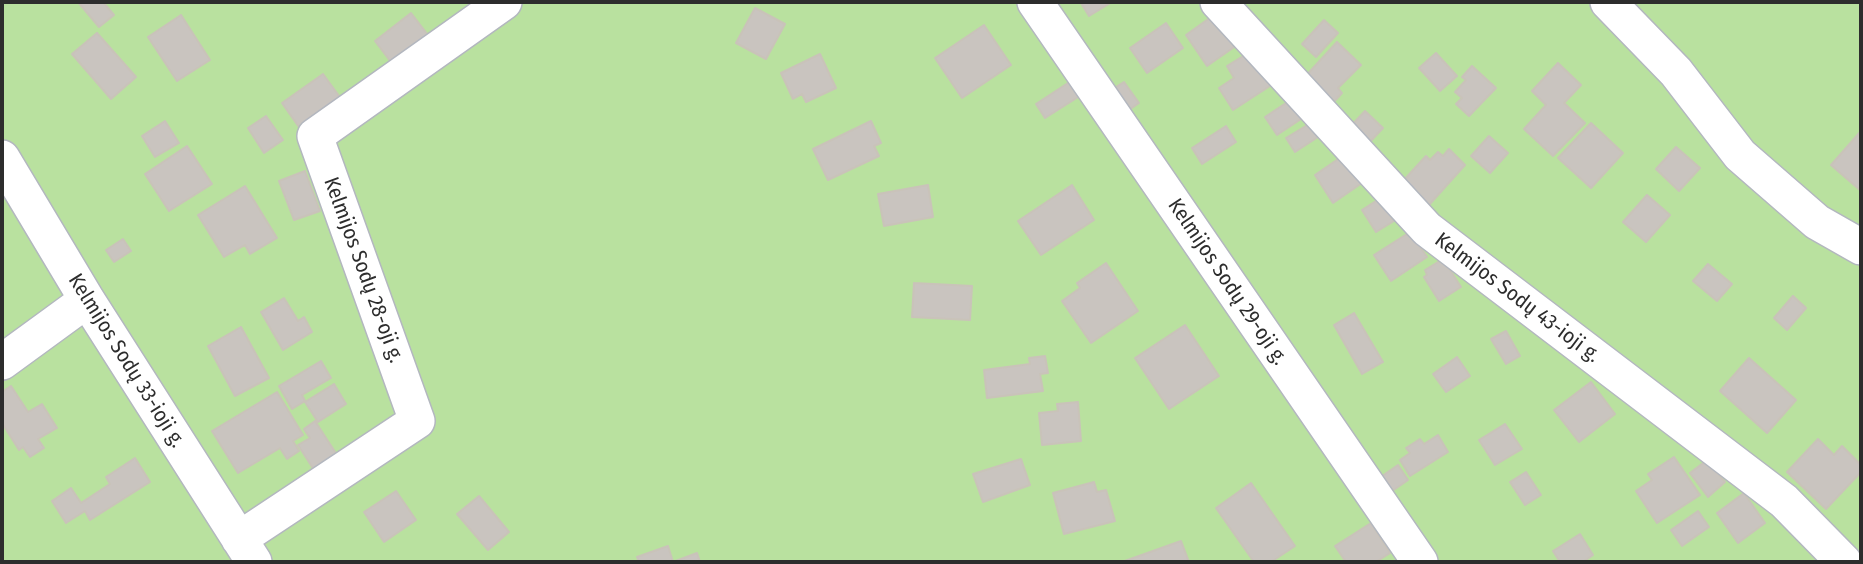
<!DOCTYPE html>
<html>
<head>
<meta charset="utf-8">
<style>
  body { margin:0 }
  #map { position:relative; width:1863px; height:564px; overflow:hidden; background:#eee7e0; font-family:"Fira Sans Condensed",sans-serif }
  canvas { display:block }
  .frame { position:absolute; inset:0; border:4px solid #2d2d2d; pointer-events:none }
</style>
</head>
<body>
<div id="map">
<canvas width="1863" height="564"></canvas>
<div class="frame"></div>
</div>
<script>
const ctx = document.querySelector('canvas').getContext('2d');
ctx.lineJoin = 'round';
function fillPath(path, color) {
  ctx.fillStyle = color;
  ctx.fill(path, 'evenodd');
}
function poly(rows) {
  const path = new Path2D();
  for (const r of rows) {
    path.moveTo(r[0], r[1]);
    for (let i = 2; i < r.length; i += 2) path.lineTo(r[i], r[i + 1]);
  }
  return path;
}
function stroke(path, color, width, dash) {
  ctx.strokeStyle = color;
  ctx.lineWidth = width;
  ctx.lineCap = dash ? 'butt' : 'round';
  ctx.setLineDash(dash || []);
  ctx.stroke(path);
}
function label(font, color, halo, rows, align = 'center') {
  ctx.font = font + ' "Fira Sans Condensed",sans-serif';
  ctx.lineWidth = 6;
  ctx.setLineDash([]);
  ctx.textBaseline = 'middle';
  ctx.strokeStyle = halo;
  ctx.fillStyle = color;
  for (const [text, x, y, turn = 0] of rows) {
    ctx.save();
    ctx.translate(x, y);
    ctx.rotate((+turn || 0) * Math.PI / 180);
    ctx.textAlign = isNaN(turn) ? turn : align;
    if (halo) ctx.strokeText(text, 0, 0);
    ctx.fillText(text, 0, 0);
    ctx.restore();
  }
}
fillPath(poly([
  [2,2,1861,2,1861,562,2,562]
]), '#b9e19f');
const building = poly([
  [78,2,103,2,114,15,99,27,78,2],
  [1082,2,1112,2,1089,16,1081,3,1082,2],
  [755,8,785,24,766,59,736,43,755,8],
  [1218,12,1240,43,1207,66,1186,35,1218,12],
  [411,13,431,39,394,66,375,41,411,13],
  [181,15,210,60,177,81,148,37,181,15],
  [1324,20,1338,33,1316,57,1302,44,1324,20],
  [1166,23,1183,48,1147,73,1130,48,1166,23],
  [984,25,1011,65,962,98,935,58,984,25],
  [97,33,136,77,111,99,72,54,97,33],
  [1337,42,1361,65,1338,88,1342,93,1330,106,1303,79,1337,42],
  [1248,53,1270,86,1233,110,1219,88,1234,78,1227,66,1248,53],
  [1436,53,1457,76,1440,91,1419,68,1436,53],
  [820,54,836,88,806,102,802,94,793,99,781,73,820,54],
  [1558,63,1581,85,1564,103,1585,123,1553,156,1524,129,1546,105,1532,91,1558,63],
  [1472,66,1496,88,1469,116,1456,104,1462,98,1455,92,1466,80,1462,77,1472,66],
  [323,74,342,100,301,130,282,103,323,74],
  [1074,79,1083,94,1045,118,1036,104,1074,79],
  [1124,82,1139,103,1126,112,1111,90,1124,82],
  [1292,99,1304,117,1277,135,1265,117,1292,99],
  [1365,111,1383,128,1367,145,1349,128,1365,111],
  [266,116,283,140,264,153,248,128,266,116],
  [165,121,179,143,155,157,142,136,165,121],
  [871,121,881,143,874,146,879,156,828,180,813,149,871,121],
  [1591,123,1623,153,1591,188,1558,158,1591,123],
  [1309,124,1318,137,1295,152,1286,138,1309,124],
  [1226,126,1236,142,1202,164,1192,148,1226,126],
  [1861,131,1861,191,1831,165,1861,131],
  [1489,136,1508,153,1490,173,1471,156,1489,136],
  [187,146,212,184,169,211,145,174,187,146],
  [1676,147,1700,168,1679,191,1656,169,1676,147],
  [1449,149,1465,165,1429,205,1403,181,1426,156,1430,160,1438,152,1443,156,1449,149],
  [1344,155,1362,183,1333,203,1315,175,1344,155],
  [305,171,320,211,294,220,279,181,305,171],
  [928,185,933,217,884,226,878,194,928,185],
  [1072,185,1094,220,1041,255,1018,221,1072,185],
  [245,186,277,238,250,254,245,245,224,257,198,215,245,186],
  [1647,195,1670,215,1646,242,1623,222,1647,195],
  [1379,199,1394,221,1376,232,1362,210,1379,199],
  [1410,232,1427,257,1391,281,1374,255,1410,232],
  [123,239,131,251,114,262,106,250,123,239],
  [1443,259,1461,287,1439,301,1424,277,1427,275,1425,270,1443,259],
  [1106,263,1138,311,1091,343,1062,301,1080,288,1077,283,1106,263],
  [1708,264,1732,284,1717,301,1693,281,1708,264],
  [914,283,972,286,970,320,912,317,914,283],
  [1793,296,1806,308,1787,330,1774,318,1793,296],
  [284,298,298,321,304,317,312,332,283,350,261,312,284,298],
  [1354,313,1383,362,1362,374,1334,325,1354,313],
  [1185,325,1219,376,1169,409,1135,358,1185,325],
  [241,327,269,378,235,396,208,346,241,327],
  [1506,331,1520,356,1506,364,1491,339,1506,331],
  [1045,356,1048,373,1040,374,1043,391,987,398,984,370,1030,364,1029,358,1045,356],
  [1457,357,1470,376,1446,392,1433,374,1457,357],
  [1749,358,1796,400,1767,433,1720,391,1749,358],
  [321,361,331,378,302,395,305,401,292,409,279,386,321,361],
  [1591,382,1615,414,1579,442,1554,410,1591,382],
  [334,384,346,404,318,422,305,402,334,384],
  [11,386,28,412,42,404,57,428,38,439,44,448,30,457,23,447,19,450,2,423,2,392,11,386],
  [277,392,303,435,293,441,299,451,287,459,280,448,238,473,212,431,277,392],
  [1078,402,1081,441,1042,445,1039,413,1058,411,1057,404,1078,402],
  [315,421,339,458,316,473,298,445,310,438,304,429,315,421],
  [1505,424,1522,449,1495,465,1479,440,1505,424],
  [1438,435,1448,452,1410,476,1400,460,1410,453,1406,448,1420,439,1424,444,1438,435],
  [1818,439,1834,455,1842,446,1861,465,1861,472,1826,509,1787,472,1818,439],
  [1674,457,1700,495,1657,523,1636,491,1652,480,1648,474,1674,457],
  [135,458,150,482,90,520,85,511,66,523,52,501,71,488,81,503,110,484,106,477,135,458],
  [1021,459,1030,485,983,502,973,474,1021,459],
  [1707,460,1725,482,1708,497,1690,473,1707,460],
  [1398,465,1408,480,1385,496,1375,481,1398,465],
  [1526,472,1541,495,1525,505,1510,482,1526,472],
  [1094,482,1097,492,1106,490,1115,521,1064,534,1053,493,1094,482],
  [1251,483,1295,546,1271,562,1254,562,1216,508,1251,483],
  [396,491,416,520,384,542,364,512,396,491],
  [1744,493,1765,523,1738,543,1717,513,1744,493],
  [479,496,509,532,488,550,457,514,479,496],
  [1698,511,1709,527,1682,546,1671,530,1698,511],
  [1371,523,1390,553,1376,562,1361,561,1346,562,1335,546,1371,523],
  [1580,534,1593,555,1583,562,1560,562,1553,551,1580,534],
  [1181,541,1189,562,1122,562,1181,541],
  [668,546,673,562,697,553,700,562,639,562,637,557,668,546]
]);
fillPath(building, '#c9c4bf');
stroke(building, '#c9c3b9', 2);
const minor = poly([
  [1035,2,1420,562],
  [1218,2,1427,229,1784,501,1844,562],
  [1608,2,1676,72,1740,155,1817,222,1861,247],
  [2,158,87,300,254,562],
  [2,362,87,300],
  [239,539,417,421,315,136,504,2]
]);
stroke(minor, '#b3b7bf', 38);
stroke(minor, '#fff', 35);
label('21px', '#2d2d2d', '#fff', [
  ["Kelmijos Sodų 28-oji g.",363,270,70],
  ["Kelmijos Sodų 29-oji g.",1227,282,56],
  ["Kelmijos Sodų 43-ioji g.",1517,298,37],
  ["Kelmijos Sodų 33-ioji g.",126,361,58]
]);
</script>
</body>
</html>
